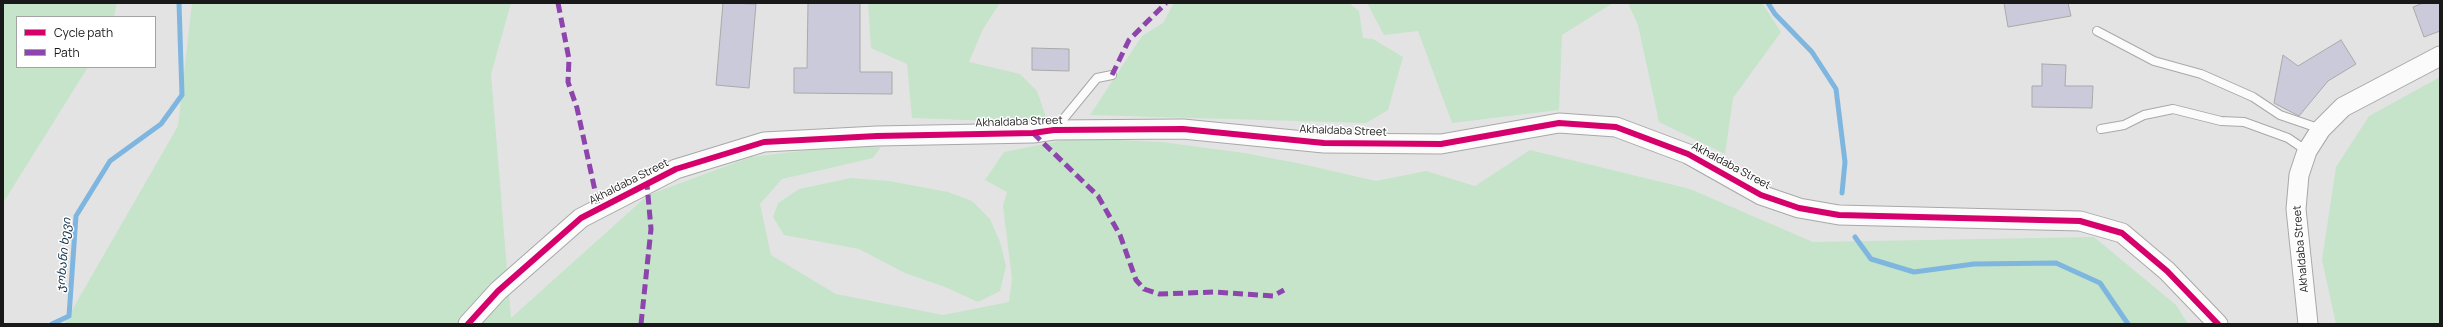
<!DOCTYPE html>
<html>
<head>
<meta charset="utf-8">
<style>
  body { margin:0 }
  #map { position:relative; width:2443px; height:327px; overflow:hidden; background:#e4e3e4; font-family:Manrope,sans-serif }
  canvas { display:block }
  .frame { position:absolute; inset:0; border:4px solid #1a191a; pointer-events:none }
  .legend { position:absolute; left:16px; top:16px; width:140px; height:52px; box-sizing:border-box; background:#fff; border:1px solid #a3a3a3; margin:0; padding:5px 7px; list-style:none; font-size:12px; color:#1a191a }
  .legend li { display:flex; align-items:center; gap:8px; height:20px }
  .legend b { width:20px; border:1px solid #a3a3a3 }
</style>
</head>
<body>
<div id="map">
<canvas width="2443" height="327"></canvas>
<div class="frame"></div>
<ul class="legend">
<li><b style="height:5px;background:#d6006c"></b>Cycle path</li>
<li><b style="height:5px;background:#8e44ad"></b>Path</li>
</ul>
</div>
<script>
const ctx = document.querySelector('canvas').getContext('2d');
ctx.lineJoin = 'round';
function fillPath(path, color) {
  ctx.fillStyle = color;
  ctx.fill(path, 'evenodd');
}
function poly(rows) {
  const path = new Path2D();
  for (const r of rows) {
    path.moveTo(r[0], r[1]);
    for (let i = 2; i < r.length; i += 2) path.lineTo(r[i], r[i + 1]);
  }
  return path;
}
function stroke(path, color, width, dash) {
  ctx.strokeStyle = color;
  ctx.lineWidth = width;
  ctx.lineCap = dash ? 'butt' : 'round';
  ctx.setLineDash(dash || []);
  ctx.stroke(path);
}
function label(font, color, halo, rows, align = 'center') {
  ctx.font = font + ' Manrope,"Noto Sans Georgian",sans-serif';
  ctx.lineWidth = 3;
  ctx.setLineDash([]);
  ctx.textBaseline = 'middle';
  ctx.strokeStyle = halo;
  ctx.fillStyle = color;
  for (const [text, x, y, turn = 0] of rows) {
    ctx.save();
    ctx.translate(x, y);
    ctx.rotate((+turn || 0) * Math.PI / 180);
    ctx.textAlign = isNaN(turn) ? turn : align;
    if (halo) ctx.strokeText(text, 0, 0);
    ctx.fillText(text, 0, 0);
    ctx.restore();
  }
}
fillPath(poly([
  [3,3,117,3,114,17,17,17,17,67,88,67,3,203],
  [192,3,511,3,491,74,511,318,648,195,751,157,834,147,881,147,873,158,782,179,760,204,771,255,836,294,943,315,1009,302,1012,279,1003,206,1007,192,985,180,1004,152,1074,138,1162,142,1244,153,1302,164,1376,181,1426,171,1475,186,1530,150,1690,189,1813,242,2094,237,2176,305,2188,324,64,324,178,126],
  [868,3,1000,3,983,29,969,62,1020,74,1037,91,1048,123,912,118,907,64,871,48],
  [1174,3,1349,3,1359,11,1363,38,1373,39,1403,57,1388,110,1366,123,1090,115,1142,36,1163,23],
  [1367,3,1613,3,1562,35,1559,110,1452,123,1418,31,1384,35],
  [1628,3,1762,3,1781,32,1733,98,1725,154,1659,122,1638,25],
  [2440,77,2440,324,2336,324,2322,260,2336,167,2369,116],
  [851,178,889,181,948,192,972,201,990,219,1000,242,1006,266,1000,291,978,302,945,287,905,273,859,249,784,235,773,217,778,203,799,189]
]), '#c5e4ca');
stroke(poly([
  [1768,3,1775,14,1812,52,1836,89,1845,162,1842,193],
  [1855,237,1871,259,1914,272,1974,264,2056,263,2100,283,2128,324],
  [52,324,69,316,76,216,110,161,161,124,182,95,179,3]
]), '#7fb6e0', 5);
const building = poly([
  [723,3,756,4,749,88,716,85,723,3],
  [808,3,860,3,860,72,892,72,892,94,794,93,794,68,807,68,808,3],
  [2004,3,2068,3,2071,16,2008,27,2004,3],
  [2423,3,2440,3,2440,31,2424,37,2413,7,2423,3],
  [2341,40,2356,64,2328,81,2299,116,2274,103,2283,55,2298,66,2341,40],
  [1032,48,1069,49,1069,71,1032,70,1032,48],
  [2042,64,2066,65,2065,86,2093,86,2092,108,2032,107,2032,86,2042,86,2042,64]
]);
fillPath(building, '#cbcada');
stroke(building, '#a9a9aa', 1);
const service = poly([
  [2097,31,2154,61,2201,74,2253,97,2280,115,2321,129],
  [1056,128,1097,78,1112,75],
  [2101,129,2124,125,2144,115,2173,109,2221,121,2244,122,2288,138,2307,151]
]);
const tertiary = poly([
  [468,324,498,291,581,218,676,169,764,142,877,136,1033,133,1054,130,1183,129,1324,143,1441,144,1559,123,1616,127,1688,154,1761,195,1799,208,1839,215,2080,221,2122,233,2167,271,2218,324],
  [2308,324,2296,209,2299,175,2307,151,2321,129,2343,107,2440,56]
]);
stroke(service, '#a9a8a9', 10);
stroke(tertiary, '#a9a8a9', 21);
stroke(service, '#fbfbfb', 8);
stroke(tertiary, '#fbfbfb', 19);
stroke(poly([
  [558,3,569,59,568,82,577,108,599,209],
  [1112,75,1129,40,1166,3],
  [1033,133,1098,196,1120,235,1136,280,1144,289,1159,294,1215,292,1273,296,1284,290],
  [641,324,651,229,647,184]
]), '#8e44ad', 5, [10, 5]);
stroke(poly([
  [468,324,498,291,581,218,676,169,764,142,877,136,1033,133,1054,130,1183,129,1324,143,1441,144,1559,123,1616,127,1688,154,1761,195,1799,208,1839,215,2080,221,2122,233,2167,271,2218,324]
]), '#d6006c', 6);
label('11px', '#1a191a', '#fff', [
  ["Akhaldaba Street",1019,122,-2],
  ["Akhaldaba Street",1343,131,2],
  ["Akhaldaba Street",1731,166,28],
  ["Akhaldaba Street",629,182,-27],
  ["Akhaldaba Street",2301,249,-95]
]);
label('italic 12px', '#11324b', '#fff', [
  ["ჯოხანი ხევი",64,255,-85]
]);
</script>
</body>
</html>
